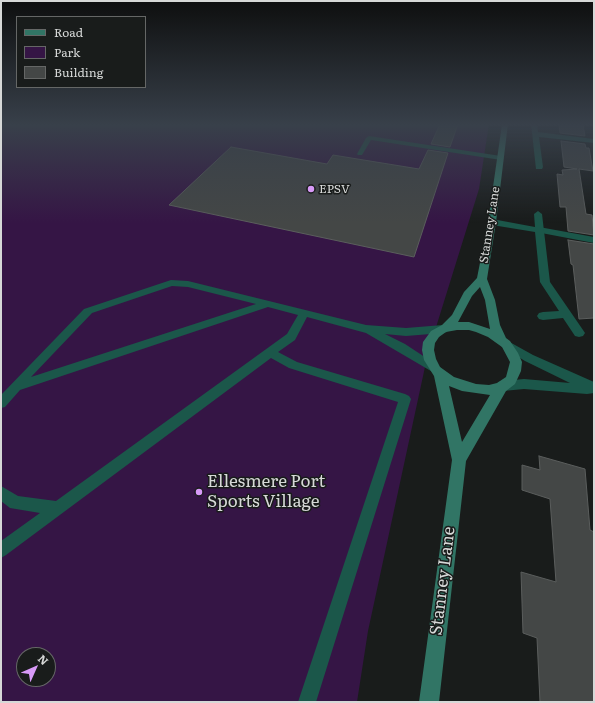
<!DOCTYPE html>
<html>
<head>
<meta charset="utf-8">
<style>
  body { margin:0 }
  #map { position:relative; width:595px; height:703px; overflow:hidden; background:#191c1b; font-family:Literata,serif }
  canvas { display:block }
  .frame { position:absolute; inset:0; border:2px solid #d6d8d7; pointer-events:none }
  .legend { position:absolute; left:16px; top:16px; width:130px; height:72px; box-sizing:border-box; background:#191c1b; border:1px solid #656766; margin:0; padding:5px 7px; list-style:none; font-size:12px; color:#d6d8d7 }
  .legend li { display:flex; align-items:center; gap:8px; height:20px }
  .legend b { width:20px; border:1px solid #656766 }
  .north { position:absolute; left:16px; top:647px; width:40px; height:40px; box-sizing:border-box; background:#191c1b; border:1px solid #656766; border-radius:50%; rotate:45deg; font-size:11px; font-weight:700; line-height:16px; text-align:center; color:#d6d8d7 }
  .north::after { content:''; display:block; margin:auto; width:14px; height:18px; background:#d89af8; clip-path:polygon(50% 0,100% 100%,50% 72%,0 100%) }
</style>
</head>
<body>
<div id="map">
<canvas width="595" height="703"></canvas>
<div class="frame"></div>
<ul class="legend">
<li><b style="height:5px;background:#317565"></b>Road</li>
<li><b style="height:11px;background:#351545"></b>Park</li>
<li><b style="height:11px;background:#444746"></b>Building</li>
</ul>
<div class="north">N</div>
</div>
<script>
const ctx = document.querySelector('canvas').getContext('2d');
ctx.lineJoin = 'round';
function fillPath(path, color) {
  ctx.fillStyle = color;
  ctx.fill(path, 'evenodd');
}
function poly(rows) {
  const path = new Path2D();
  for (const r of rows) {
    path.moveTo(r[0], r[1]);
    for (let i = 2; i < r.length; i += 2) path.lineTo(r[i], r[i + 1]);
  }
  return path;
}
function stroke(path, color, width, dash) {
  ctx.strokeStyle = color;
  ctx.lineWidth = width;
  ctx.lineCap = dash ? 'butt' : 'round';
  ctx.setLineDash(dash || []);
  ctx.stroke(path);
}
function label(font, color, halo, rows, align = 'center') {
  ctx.font = font + ' Literata,serif';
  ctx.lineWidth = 3;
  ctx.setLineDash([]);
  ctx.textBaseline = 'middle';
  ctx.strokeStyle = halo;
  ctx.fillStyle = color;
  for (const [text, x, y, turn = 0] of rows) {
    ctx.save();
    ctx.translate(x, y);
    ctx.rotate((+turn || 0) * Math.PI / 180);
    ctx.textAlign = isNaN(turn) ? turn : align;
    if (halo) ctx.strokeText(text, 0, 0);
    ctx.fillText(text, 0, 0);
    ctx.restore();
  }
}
fillPath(poly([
  [1,124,489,124,479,189,428,353,368,631,357,702,1,702],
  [24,655,48,655,48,679,24,679]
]), '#351545');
const building = poly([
  [440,124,458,124,450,147,431,144,440,124],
  [559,124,583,124,585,136,560,133,559,124],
  [561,141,585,144,586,148,589,148,593,171,579,169,586,214,592,215,594,235,568,231,566,207,560,207,557,174,563,175,562,170,577,169,564,167,561,141],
  [231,147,327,164,333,155,419,169,428,150,448,153,414,257,169,205,231,147],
  [568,240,594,244,594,318,579,319,573,265,571,264,568,240],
  [539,456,585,469,590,530,594,532,594,702,540,702,537,638,523,633,521,572,556,582,550,499,522,490,522,465,540,470,539,456]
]);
fillPath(building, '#444746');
stroke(building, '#5b5e5d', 1);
fillPath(poly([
  [369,136,501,156,504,158,501,160,371,140,362,155,358,155,357,154,366,138,369,136],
  [539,227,594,237,594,243,536,232,535,230,539,227],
  [171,280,188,281,366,325,406,328,443,325,447,326,448,329,447,332,443,333,406,336,385,334,405,344,440,367,442,370,440,373,436,374,366,333,307,317,295,340,278,352,297,362,405,394,409,396,411,399,316,702,298,702,398,402,289,368,271,358,6,555,1,558,1,541,40,513,10,508,1,501,1,486,18,496,56,501,287,334,298,315,268,307,20,390,5,407,1,408,1,395,84,309,171,280],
  [172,286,188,287,256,304,31,377,92,313,172,286]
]), '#1b574a');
fillPath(poly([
  [531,124,537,124,538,132,594,139,594,143,539,137,543,167,542,169,536,169,531,124],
  [538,211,542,214,550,282,583,330,585,333,583,336,579,337,575,336,563,318,543,320,539,319,537,316,539,313,543,312,559,311,540,282,535,232,492,225,488,222,492,219,535,227,534,214,538,211],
  [506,340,533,355,594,382,594,393,587,394,524,389,503,391,498,390,497,386,498,382,503,381,524,379,570,383,525,361,502,347,500,344,502,341,506,340]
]), '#1b574a');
fillPath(poly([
  [502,124,508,124,496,222,487,279,495,300,500,325,506,338,510,341,518,353,522,362,521,371,515,384,506,391,466,461,439,702,419,702,452,460,434,376,424,360,422,350,423,342,431,331,442,325,452,315,464,292,477,278,488,222,502,124],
  [480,287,485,300,490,329,469,322,458,322,472,296,480,287],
  [457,330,469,330,476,332,488,337,502,347,510,362,506,377,497,383,489,385,476,384,454,377,440,367,436,359,434,350,435,343,439,337,446,332,457,330],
  [449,386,462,391,490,395,462,442,449,386]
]), '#317565');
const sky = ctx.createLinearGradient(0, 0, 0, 223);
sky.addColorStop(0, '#0e0f0f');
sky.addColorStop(0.56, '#38404a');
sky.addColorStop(1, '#38404a00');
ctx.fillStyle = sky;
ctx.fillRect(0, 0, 595, 223);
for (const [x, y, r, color] of [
  [311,189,4,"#d89af8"],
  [199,492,4,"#d89af8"]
]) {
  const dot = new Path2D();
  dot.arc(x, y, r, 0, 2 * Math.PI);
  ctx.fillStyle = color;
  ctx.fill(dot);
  stroke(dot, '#191c1b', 1.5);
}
label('12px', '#d6d8d7', '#191c1b', [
  ["EPSV",319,189]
], 'left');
label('12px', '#d6d8d7', '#191c1b', [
  ["Stanney Lane",490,225,-81]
]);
label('17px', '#d6d8d7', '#191c1b', [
  ["Ellesmere Port",207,482],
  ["Sports Village",207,502]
], 'left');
label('17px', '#d6d8d7', '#191c1b', [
  ["Stanney Lane",443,581,-83]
]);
</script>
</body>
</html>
